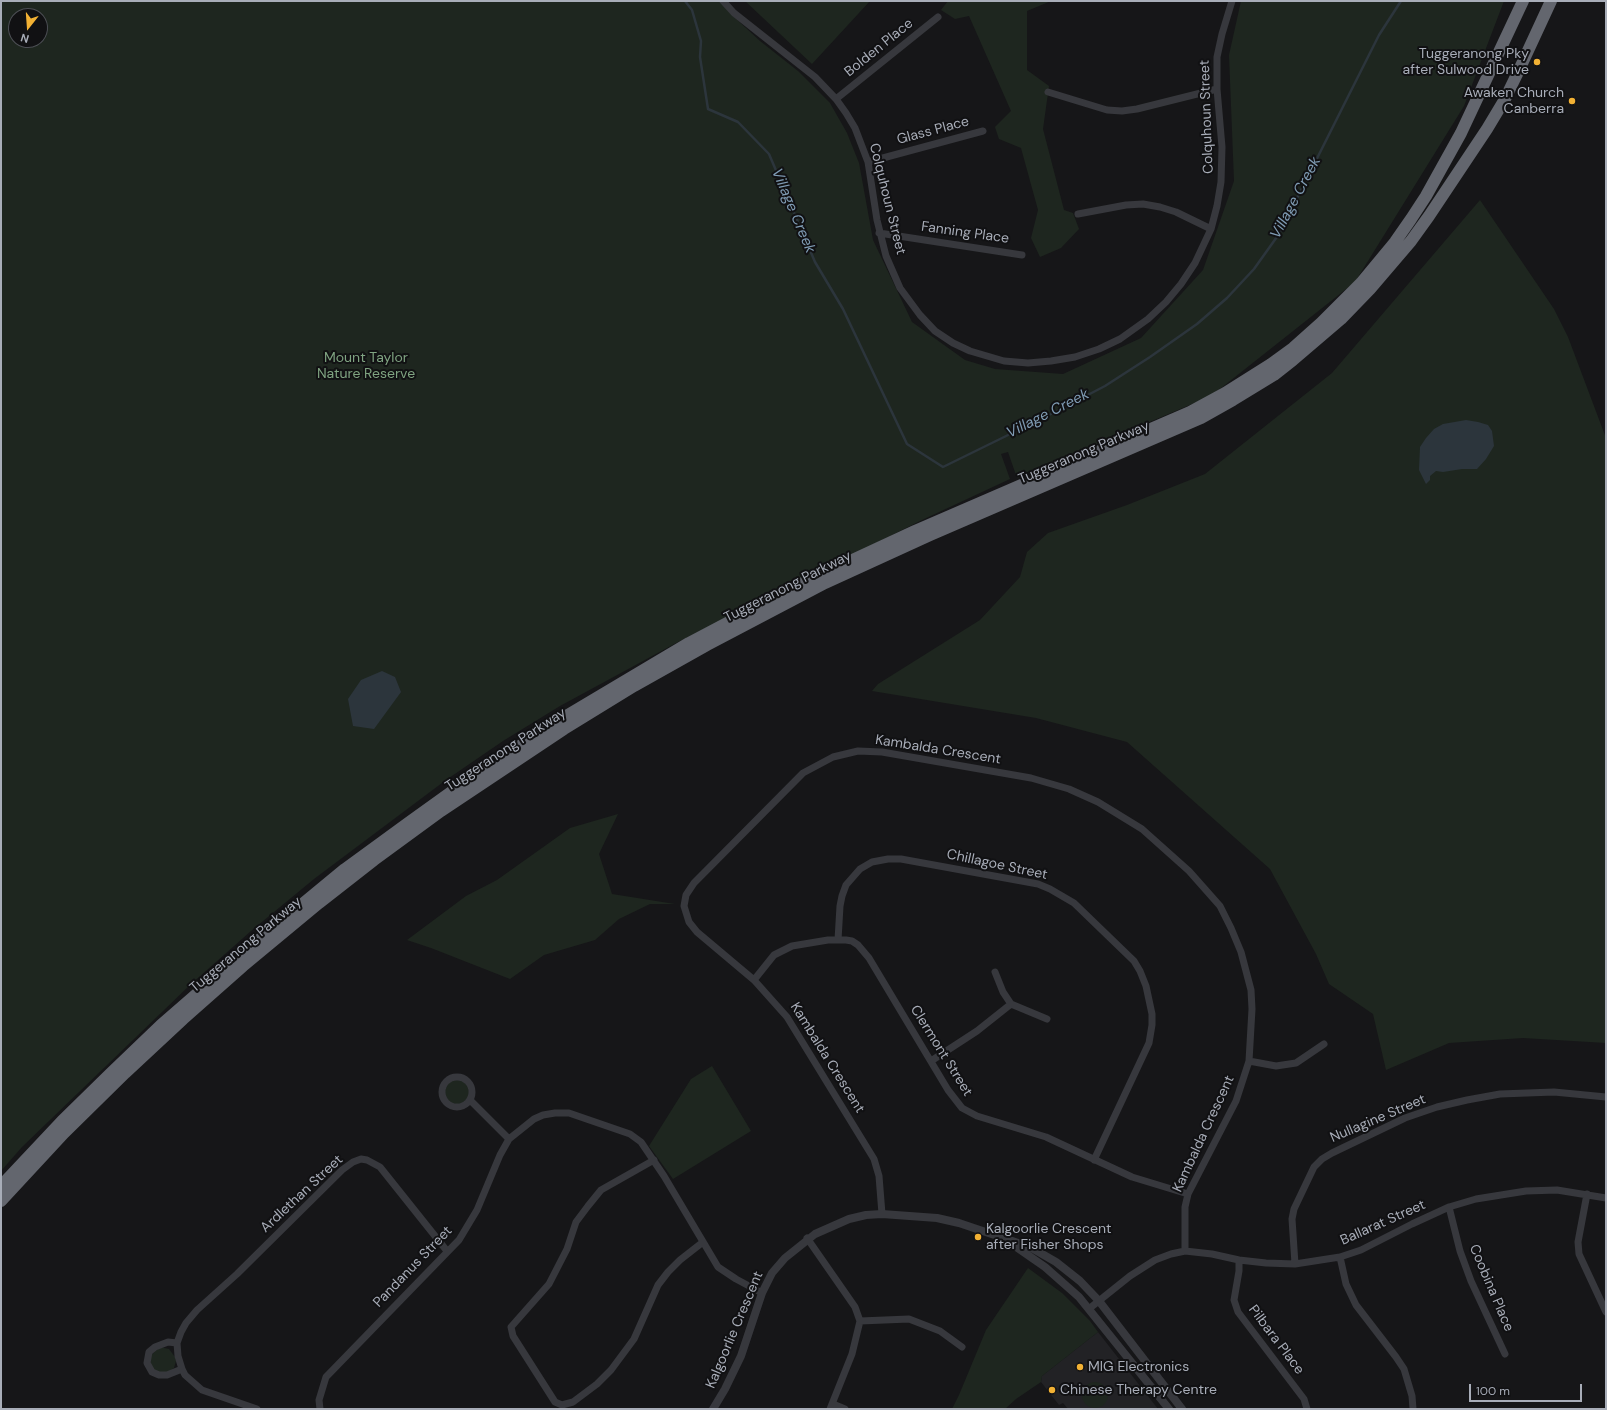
<!DOCTYPE html>
<html>
<head>
<meta charset="utf-8">
<style>
  body { margin:0 }
  #map { position:relative; width:1607px; height:1410px; overflow:hidden; background:#161618; font-family:"DM Sans",sans-serif }
  canvas { display:block }
  .frame { position:absolute; inset:0; border:2px solid #a8adb8; pointer-events:none }
  .north { position:absolute; left:8px; top:8px; width:40px; height:40px; box-sizing:border-box; background:#111113; border:1px solid #4d4f55; border-radius:50%; rotate:197deg; font-size:11px; font-weight:700; line-height:16px; text-align:center; color:#a8adb8 }
  .north::after { content:''; display:block; margin:auto; width:14px; height:18px; background:#f2b134; clip-path:polygon(50% 0,100% 100%,50% 72%,0 100%) }
  .scale { position:absolute; left:1469px; top:1384px; width:113px; height:18px; box-sizing:border-box; border:2px solid #a8adb8; border-top:0; padding-left:5px; font-size:12px; line-height:14px; white-space:nowrap; color:#a8adb8; -webkit-text-stroke:3px #111113; paint-order:stroke }
</style>
</head>
<body>
<div id="map">
<canvas width="1607" height="1410"></canvas>
<div class="frame"></div>
<div class="north">N</div>
<div class="scale">100 m</div>
</div>
<script>
const ctx = document.querySelector('canvas').getContext('2d');
ctx.lineJoin = 'round';
function fillPath(path, color) {
  ctx.fillStyle = color;
  ctx.fill(path, 'evenodd');
}
function poly(rows) {
  const path = new Path2D();
  for (const r of rows) {
    if (r.length === 3) {
      path.moveTo(r[0] + r[2], r[1]);
      path.arc(r[0], r[1], r[2], 0, 2 * Math.PI);
      continue;
    }
    path.moveTo(r[0], r[1]);
    for (let i = 2; i < r.length; i += 2) path.lineTo(r[i], r[i + 1]);
  }
  return path;
}
function stroke(path, color, width, dash) {
  ctx.strokeStyle = color;
  ctx.lineWidth = width;
  ctx.lineCap = dash ? 'butt' : 'round';
  ctx.setLineDash(dash || []);
  ctx.stroke(path);
}
function label(font, color, halo, rows, align = 'center') {
  ctx.font = font + ' "DM Sans",sans-serif';
  ctx.lineWidth = 4;
  ctx.setLineDash([]);
  ctx.textBaseline = 'middle';
  ctx.strokeStyle = halo;
  ctx.fillStyle = color;
  for (const [text, x, y, turn = 0] of rows) {
    ctx.save();
    ctx.translate(x, y);
    ctx.rotate((+turn || 0) * Math.PI / 180);
    ctx.textAlign = isNaN(turn) ? turn : align;
    if (halo) ctx.strokeText(text, 0, 0);
    ctx.fillText(text, 0, 0);
    ctx.restore();
  }
}
fillPath(poly([
  [1098,1332,1158,1409,1068,1409,1063,1403,1059,1405,1041,1382,1042,1376]
]), '#222225');
fillPath(poly([
  [1,1,721,1,733,16,760,41,798,71,830,103,847,133,859,163,873,240,912,322,965,360,995,369,1063,374,1141,338,1203,270,1234,181,1229,55,1241,1,1504,1,1464,106,1355,282,1211,396,1017,478,1008,452,1001,454,1010,479,922,520,678,642,560,706,503,741,446,780,314,879,251,931,190,985,22,1147,1,1171],
  [16,16,40,16,40,40,16,40],
  [745,1,870,1,812,64],
  [948,1,1051,1,1027,11,1027,70,1049,86,1043,129,1064,210,1073,213,1079,229,1061,248,1040,257,1031,238,1038,210,1021,148,999,139,995,127,1011,111,969,16,955,19,941,10],
  [1480,200,1554,309,1568,337,1606,438,1606,1043,1523,1038,1449,1043,1386,1070,1373,1014,1329,984,1316,954,1270,869,1127,742,1036,718,872,691,878,684,980,620,1020,577,1027,552,1048,533,1127,505,1205,474,1332,373],
  [618,814,599,854,612,894,675,904,650,904,619,919,595,940,544,955,510,979,431,948,407,940,466,896,497,880,570,828],
  [712,1066,751,1131,673,1179,649,1146,691,1079],
  [457,1092,12],
  [1028,1268,1062,1293,1090,1321,1098,1332,1042,1376,1041,1382,1016,1399,1005,1409,952,1409,959,1395,986,1330],
  [160,1347,169,1349,175,1357,176,1361,174,1368,170,1371,164,1374,151,1369,150,1356],
  [1095,1395,13]
]), '#1e261f');
fillPath(poly([
  [1466,420,1478,422,1488,425,1492,431,1494,446,1486,459,1477,469,1462,469,1443,472,1436,471,1430,476,1430,480,1426,484,1419,470,1420,447,1426,438,1434,429,1443,424],
  [382,671,395,677,401,692,374,729,353,726,348,699,361,680]
]), '#2c353c');
stroke(poly([
  [685,1,692,10,701,41,700,57,708,109,738,122,769,154,815,262,843,309,907,444,943,467,1057,411,1105,386,1150,357,1197,324,1227,298,1254,269,1279,234,1379,35,1401,1]
]), '#2c353c', 2.5);
stroke(poly([
  [723,1,734,13,815,77,836,99,846,113,855,128,868,162,877,220,886,256,900,288,920,315,935,331,953,343,970,351,1004,361,1028,363,1051,361,1075,357,1099,349,1120,339,1148,319,1166,302,1181,284,1195,263,1211,229,1217,206,1221,182,1222,147,1217,89,1217,57,1222,34,1232,1],
  [1048,92,1107,110,1122,111,1137,109,1217,89],
  [836,99,938,17],
  [868,162,983,131],
  [1078,214,1126,205,1143,204,1160,207,1176,212,1211,229],
  [879,233,1022,255],
  [838,940,840,906,842,896,846,885,860,869,872,862,888,859,901,859,1038,884,1050,889,1074,903,1134,961,1140,971,1146,986,1152,1014,1152,1025,1149,1043,1094,1160],
  [995,972,1003,992,1011,1004,1047,1019],
  [754,980,774,955,792,946,828,940,846,940,852,941,858,945,869,958,948,1090,962,1108,977,1116,1046,1137,1132,1177,1188,1194],
  [931,1061,977,1031,1011,1004],
  [1249,1061,1276,1066,1296,1063,1324,1044],
  [457,1092,15],
  [470,1100,509,1139],
  [654,1160,601,1190,588,1206,576,1222,567,1249,549,1284,511,1327,513,1336,555,1402,562,1405,573,1402,597,1384,611,1370,634,1339,658,1285,668,1272,680,1260,703,1242],
  [1587,1194,1578,1242,1579,1254,1606,1312],
  [1449,1207,1460,1251,1471,1281,1505,1354],
  [882,1214,879,1176,874,1159,787,1017,754,980,697,932,689,922,684,906,686,895,694,883,803,773,833,757,858,751,882,752,1031,778,1069,789,1098,802,1142,829,1189,871,1220,906,1231,928,1241,952,1251,990,1252,1009,1249,1061,1236,1101,1188,1194,1185,1207,1185,1251],
  [807,1238,855,1307,860,1321,852,1354,830,1409],
  [1340,1257,1346,1284,1356,1305,1396,1357,1404,1369,1412,1396,1413,1409],
  [1239,1260,1239,1271,1234,1300,1238,1312,1304,1399,1307,1409],
  [1295,1264,1292,1219,1294,1209,1314,1167,1322,1159,1332,1153,1405,1118,1437,1107,1467,1100,1500,1094,1554,1092,1606,1097],
  [1090,1308,1130,1276,1155,1260,1171,1254,1185,1251,1212,1254,1239,1260,1266,1263,1295,1264,1340,1257,1361,1250,1412,1224,1449,1207,1476,1199,1526,1191,1557,1190,1606,1198],
  [860,1321,909,1319,940,1331,962,1347],
  [177,1343,168,1342,155,1347,149,1352,147,1363,152,1372,159,1375,167,1375,182,1369],
  [833,1404,845,1409],
  [257,1409,202,1390,185,1375,182,1369,178,1356,177,1343,181,1332,186,1323,197,1310,237,1274,342,1170,353,1162,361,1159,367,1160,380,1167,447,1251],
  [320,1409,319,1400,326,1377,459,1240,477,1210,500,1155,509,1139,534,1119,543,1115,555,1113,569,1113,630,1134,641,1142,664,1176,718,1267,736,1279,762,1293]
]), '#37383d', 7);
stroke(poly([
  [1009,1242,1045,1267,1079,1297,1169,1409],
  [713,1409,725,1389,741,1356,762,1293,772,1273,785,1258,815,1234,849,1219,866,1215,882,1214,937,1218,959,1223,1030,1247,1056,1262,1080,1281,1099,1301,1182,1409]
]), '#37383d', 8);
stroke(poly([
  [1,1186,62,1121,111,1073,161,1025,253,945,345,869,408,823,472,777,563,718,689,643,801,584,915,531,1190,412,1225,393,1271,364,1293,348,1321,323,1361,283,1395,242,1411,219,1426,196,1461,133,1523,1],
  [1,1201,64,1133,125,1073,183,1019,243,966,319,903,374,860,441,811,564,729,634,686,707,645,825,583,930,535,1201,418,1233,400,1274,375,1293,360,1341,319,1370,289,1411,241,1429,216,1487,129,1505,99,1520,68,1551,1]
]), '#63666e', 12);
for (const [x, y, r, color] of [
  [1537,62,4,"#f2b134"],
  [1572,101,4,"#f2b134"],
  [978,1237,4,"#f2b134"],
  [1080,1367,4,"#f2b134"],
  [1052,1390,4,"#f2b134"]
]) {
  const dot = new Path2D();
  dot.arc(x, y, r, 0, 2 * Math.PI);
  ctx.fillStyle = color;
  ctx.fill(dot);
  stroke(dot, '#111113', 1.5);
}
label('14px', '#a8adb8', '#111113', [
  ["Bolden Place",879,48,-39],
  ["Colquhoun Street",1207,117,-92],
  ["Glass Place",933,131,-15],
  ["Colquhoun Street",887,199,76],
  ["Fanning Place",965,233,8],
  ["Tuggeranong Parkway",1084,453,-23],
  ["Tuggeranong Parkway",788,587,-27],
  ["Tuggeranong Parkway",506,750,-33],
  ["Kambalda Crescent",938,750,9],
  ["Chillagoe Street",997,865,12],
  ["Tuggeranong Parkway",246,945,-40],
  ["Clermont Street",941,1051,58],
  ["Kambalda Crescent",827,1058,58],
  ["Nullagine Street",1378,1119,-23],
  ["Kambalda Crescent",1204,1134,-65],
  ["Ardlethan Street",302,1194,-43],
  ["Ballarat Street",1383,1223,-24],
  ["Pandanus Street",413,1267,-46],
  ["Coobina Place",1491,1288,67],
  ["Kalgoorlie Crescent",735,1330,-67],
  ["Pilbara Place",1276,1340,53]
]);
label('14px', '#a8adb8', '#111113', [
  ["Tuggeranong Pky",1529,54,"right"],
  ["after Sulwood Drive",1529,70,"right"],
  ["Awaken Church",1564,93,"right"],
  ["Canberra",1564,109,"right"],
  ["Kalgoorlie Crescent",986,1229],
  ["after Fisher Shops",986,1245],
  ["MIG Electronics",1088,1367],
  ["Chinese Therapy Centre",1060,1390]
], 'left');
label('14px', '#7fa381', '#111113', [
  ["Mount Taylor",366,358],
  ["Nature Reserve",366,374]
]);
label('italic 15px', '#7f9bb3', '#111113', [
  ["Village Creek",1296,198,-62],
  ["Village Creek",793,211,67],
  ["Village Creek",1048,414,-27]
]);
</script>
</body>
</html>
